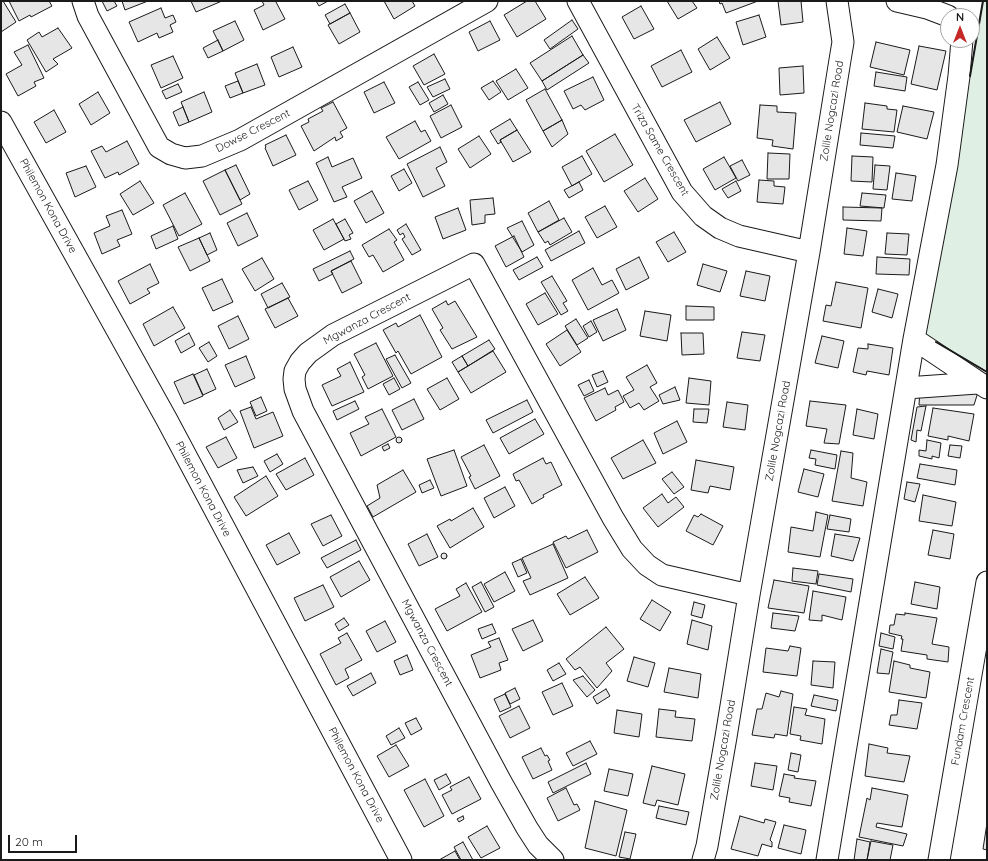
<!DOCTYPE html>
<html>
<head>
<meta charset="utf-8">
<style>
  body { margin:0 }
  #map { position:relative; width:988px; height:861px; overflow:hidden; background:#fff; font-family:Quicksand,sans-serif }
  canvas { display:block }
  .frame { position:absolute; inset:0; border:2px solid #1a1a1a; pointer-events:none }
  .north { position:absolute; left:940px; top:8px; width:40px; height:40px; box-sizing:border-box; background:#fff; border:1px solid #a3a3a3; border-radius:50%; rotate:0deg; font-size:11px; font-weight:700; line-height:16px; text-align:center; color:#1a1a1a }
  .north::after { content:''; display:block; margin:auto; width:14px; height:18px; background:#c62828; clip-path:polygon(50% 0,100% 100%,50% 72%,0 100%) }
  .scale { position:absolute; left:8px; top:835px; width:69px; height:18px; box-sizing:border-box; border:2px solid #1a1a1a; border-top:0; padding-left:5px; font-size:12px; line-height:14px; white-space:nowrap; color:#1a1a1a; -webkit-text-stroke:3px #fff; paint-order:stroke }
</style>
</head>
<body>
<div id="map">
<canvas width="988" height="861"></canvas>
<div class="frame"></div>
<div class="north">N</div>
<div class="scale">20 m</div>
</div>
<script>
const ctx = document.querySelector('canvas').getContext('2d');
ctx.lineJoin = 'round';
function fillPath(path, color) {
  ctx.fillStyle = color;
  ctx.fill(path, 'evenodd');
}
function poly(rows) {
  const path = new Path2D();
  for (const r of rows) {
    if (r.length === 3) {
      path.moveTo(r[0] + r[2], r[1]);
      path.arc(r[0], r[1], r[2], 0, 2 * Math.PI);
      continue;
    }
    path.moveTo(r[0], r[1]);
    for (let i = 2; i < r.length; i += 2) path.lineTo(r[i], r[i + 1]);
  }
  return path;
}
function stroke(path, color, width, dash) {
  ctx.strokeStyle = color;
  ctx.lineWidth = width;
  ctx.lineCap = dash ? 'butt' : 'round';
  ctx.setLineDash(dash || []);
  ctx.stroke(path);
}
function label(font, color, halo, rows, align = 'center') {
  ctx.font = font + ' Quicksand,sans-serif';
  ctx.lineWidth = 3;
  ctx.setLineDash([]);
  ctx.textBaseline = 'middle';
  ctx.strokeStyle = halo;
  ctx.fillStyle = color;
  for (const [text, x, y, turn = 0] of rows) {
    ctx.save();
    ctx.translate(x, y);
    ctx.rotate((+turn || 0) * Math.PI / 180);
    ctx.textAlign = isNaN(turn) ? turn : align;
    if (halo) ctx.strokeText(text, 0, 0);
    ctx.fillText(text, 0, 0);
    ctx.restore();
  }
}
const green = poly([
  [983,1,987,1,987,372,925,335,983,1]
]);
fillPath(green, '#e0efe3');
stroke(green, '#6a6a6a', 1);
const building = poly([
  [3,1,16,22,1,32,1,2,3,1],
  [9,1,49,1,52,6,31,17,30,15,19,21,9,1],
  [102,1,114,1,117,6,107,11,102,1],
  [122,1,148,1,125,10,122,1],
  [191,1,222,1,196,12,191,1],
  [262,1,278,1,276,2,285,19,263,30,254,10,264,5,262,1],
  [316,1,328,1,319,6,316,1],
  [384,1,412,1,415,6,394,19,384,1],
  [527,1,535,1,546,19,517,37,504,15,527,1],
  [667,1,692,1,697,8,678,19,667,1],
  [719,1,758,1,726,13,722,3,720,4,719,1],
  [778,1,801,1,803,22,781,25,778,1],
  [345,4,350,13,330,24,325,15,345,4],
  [641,6,654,29,634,39,622,17,641,6],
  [161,8,165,18,173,15,176,22,170,25,173,32,159,38,157,33,138,42,129,22,161,8],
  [350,13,360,32,339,44,328,25,350,13],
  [759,15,766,37,743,45,736,22,759,15],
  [572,20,578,29,550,49,544,40,572,20],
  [235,21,244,40,223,51,213,31,235,21],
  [490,21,500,40,478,51,469,32,490,21],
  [58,28,72,48,53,59,58,64,46,72,27,40,39,32,42,37,58,28],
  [572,36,583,55,542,81,530,63,572,36],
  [717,37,730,58,710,70,698,49,717,37],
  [218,40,223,51,208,58,203,48,218,40],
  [876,42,910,50,904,75,870,67,876,42],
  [28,45,44,78,34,82,36,86,18,96,6,74,22,65,14,52,28,45],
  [919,46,946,51,937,90,911,84,919,46],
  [293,47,302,67,279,77,271,57,293,47],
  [681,50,692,72,662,87,651,66,681,50],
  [434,54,445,74,424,85,413,66,434,54],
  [583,55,589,63,547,90,542,81,583,55],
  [173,56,183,78,161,88,151,65,173,56],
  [257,64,265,85,243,93,235,73,257,64],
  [803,66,804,93,780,95,779,68,803,66],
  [516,69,528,88,508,100,496,81,516,69],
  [876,72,907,77,905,91,874,86,876,72],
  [593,77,604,100,585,110,581,105,573,109,564,91,593,77],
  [445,79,450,89,433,97,427,87,445,79],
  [238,81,243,93,230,98,225,86,238,81],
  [493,81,501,92,489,100,481,88,493,81],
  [384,82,395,103,374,113,364,92,384,82],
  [418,82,429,100,420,105,409,87,418,82],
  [178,84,182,92,166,99,162,91,178,84],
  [545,89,562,120,543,131,526,100,545,89],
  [98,92,110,113,91,125,79,104,98,92],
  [204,92,212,112,189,122,181,102,204,92],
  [443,95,448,104,434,112,429,103,443,95],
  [333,102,347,128,340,132,343,137,336,141,335,137,314,151,301,126,309,122,308,119,323,111,321,108,333,102],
  [720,102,731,124,696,142,684,120,720,102],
  [865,103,887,106,887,109,897,110,894,132,862,129,865,103],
  [451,105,462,127,441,138,430,116,451,105],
  [760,105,777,106,777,112,796,113,793,149,772,146,773,140,757,138,760,105],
  [903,106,934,112,927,139,897,132,903,106],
  [183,107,189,122,179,126,173,112,183,107],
  [54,110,66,132,46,143,34,122,54,110],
  [510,119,517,130,500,140,501,142,498,144,490,131,510,119],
  [562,120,568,134,552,147,543,131,562,120],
  [415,121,421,132,425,130,431,141,399,159,386,137,415,121],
  [517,130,531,152,513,162,500,140,517,130],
  [861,133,895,136,893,148,860,145,861,133],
  [615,134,633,165,604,182,586,151,615,134],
  [286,135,296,155,273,166,265,148,266,147,265,145,286,135],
  [479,136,491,154,470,168,458,149,479,136],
  [127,141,139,164,119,175,118,172,105,178,91,151,102,146,106,152,127,141],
  [440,147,447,162,436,168,445,186,423,197,407,164,440,147],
  [768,153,790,154,789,179,767,179,768,153],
  [582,156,592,174,572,186,562,167,582,156],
  [852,156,873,157,872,182,851,181,852,156],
  [328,157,332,167,353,158,362,178,342,187,347,197,334,202,316,163,328,157],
  [724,157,736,178,715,190,703,169,724,157],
  [742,160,750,175,738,181,730,166,742,160],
  [236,165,250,194,240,200,225,170,236,165],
  [875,165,890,166,887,190,873,189,875,165],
  [86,166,96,187,75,197,66,173,86,166],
  [404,169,412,183,399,191,391,176,404,169],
  [225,170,242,204,220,215,203,181,225,170],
  [896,173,916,176,912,201,892,199,896,173],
  [645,178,658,199,638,212,624,191,645,178],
  [759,180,774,181,774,186,785,187,783,204,757,202,759,180],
  [140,181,154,203,133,215,120,194,140,181],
  [308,181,318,200,299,210,289,190,308,181],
  [736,181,741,191,728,198,722,189,736,181],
  [579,182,583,190,569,198,564,190,579,182],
  [372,191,384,213,366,223,354,201,372,191],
  [185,193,202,224,179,236,163,205,185,193],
  [862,193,886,195,884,208,860,206,862,193],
  [493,198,495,214,485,215,485,223,472,225,470,200,493,198],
  [549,201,559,220,538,232,528,213,549,201],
  [605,206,617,227,597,238,585,217,605,206],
  [843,207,882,208,881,221,843,220,843,207],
  [458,208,466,230,443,239,435,217,458,208],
  [122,210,132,234,117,240,120,246,102,254,94,233,110,226,106,216,122,210],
  [247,213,258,236,238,246,227,223,247,213],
  [564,218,572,232,550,245,548,241,545,243,538,232,564,218],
  [333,219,344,239,324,250,313,230,333,219],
  [345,219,353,233,349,235,351,239,345,241,336,224,345,219],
  [522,221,534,245,522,252,507,228,522,221],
  [406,224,421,250,412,255,402,239,405,237,403,233,400,235,397,230,406,224],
  [173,226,178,239,156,249,151,236,173,226],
  [847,228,867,231,863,256,844,254,847,228],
  [389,229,397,240,394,242,404,260,383,272,373,255,369,257,362,245,389,229],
  [579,231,585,243,551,261,545,250,579,231],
  [674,232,686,252,668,262,656,242,674,232],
  [210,233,217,250,207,255,199,238,210,233],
  [887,233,909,234,907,255,885,254,887,233],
  [514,236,524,257,506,267,495,246,514,236],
  [199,238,210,261,190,271,178,247,199,238],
  [350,251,354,259,331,271,333,274,319,281,313,269,350,251],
  [537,257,543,267,519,280,513,270,537,257],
  [639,257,649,278,626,290,616,269,639,257],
  [877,257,910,259,909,275,876,274,877,257],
  [262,258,274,279,255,291,242,269,262,258],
  [351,261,362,283,342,293,331,271,351,261],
  [150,264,159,283,147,289,150,293,130,304,118,281,150,264],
  [703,264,727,271,720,292,697,285,703,264],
  [593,268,602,285,612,280,619,293,588,310,572,280,593,268],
  [746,271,770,276,765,301,740,296,746,271],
  [552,276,567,301,563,303,568,311,561,315,541,282,552,276],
  [222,279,233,302,213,311,202,288,222,279],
  [836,282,868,288,861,328,823,321,826,305,831,306,836,282],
  [282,283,290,297,268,308,261,294,282,283],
  [878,289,898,294,892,318,872,312,878,289],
  [545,293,558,314,538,325,526,304,545,293],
  [288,298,298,316,275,328,265,309,288,298],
  [446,301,448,305,455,301,477,337,452,349,440,330,443,328,432,309,446,301],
  [686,306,714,307,714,320,686,320,686,306],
  [173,307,185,328,154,346,143,324,173,307],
  [617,309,626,330,603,341,593,320,617,309],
  [645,311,671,315,667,341,640,336,645,311],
  [420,315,442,357,411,374,398,351,396,353,383,330,396,323,398,327,420,315],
  [238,316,249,339,229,349,218,326,238,316],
  [576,319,588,338,577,345,565,326,576,319],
  [591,321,597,332,589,337,583,326,591,321],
  [567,330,581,352,560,366,546,344,567,330],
  [742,332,765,335,760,361,737,358,742,332],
  [189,333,195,345,181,353,175,341,189,333],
  [681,333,703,333,704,354,682,355,681,333],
  [822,336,844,341,838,368,815,363,822,336],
  [489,340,495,349,468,366,462,356,489,340],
  [209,342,217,356,208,362,199,348,209,342],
  [376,343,393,376,368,389,362,377,365,375,354,354,376,343],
  [868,344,893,348,889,375,867,371,866,375,853,372,858,348,868,349,868,344],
  [493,351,506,372,471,393,458,372,493,351],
  [395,355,411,383,402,388,386,359,395,355],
  [246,356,255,378,235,387,225,365,246,356],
  [462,356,468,366,458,372,452,362,462,356],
  [350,362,364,392,332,406,322,385,341,376,337,369,350,362],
  [647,365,657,383,650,387,659,401,644,410,639,403,630,408,623,396,634,390,626,377,647,365],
  [207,369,216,389,203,395,194,375,207,369],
  [603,371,608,382,597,387,592,375,603,371],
  [193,374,203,396,184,404,174,382,193,374],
  [394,378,400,389,389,395,383,384,394,378],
  [447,378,459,399,440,410,427,389,447,378],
  [689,378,711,381,709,405,686,403,689,378],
  [589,380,594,391,584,396,578,385,589,380],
  [675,387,680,400,663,404,659,395,675,387],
  [605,388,608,395,618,390,624,402,615,407,616,410,596,421,584,398,605,388],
  [920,390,978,392,974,405,919,405,920,390],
  [261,397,267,411,256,416,250,402,261,397],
  [414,399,424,419,402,430,392,410,414,399],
  [527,400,533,412,493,433,486,420,527,400],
  [355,401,359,409,337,420,333,411,355,401],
  [810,401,846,405,839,444,824,443,827,429,806,426,810,401],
  [727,402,748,405,745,430,723,427,727,402],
  [926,406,921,431,917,430,916,442,911,440,917,407,926,406],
  [251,407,256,419,273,412,283,436,254,448,240,411,251,407],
  [933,408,974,414,969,441,948,436,948,440,928,436,933,408],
  [382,409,396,437,361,456,350,433,369,424,365,417,382,409],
  [694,409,709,409,707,423,693,422,694,409],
  [857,409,878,414,874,439,853,435,857,409],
  [230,410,238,422,224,430,218,418,230,410],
  [535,419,544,434,509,454,500,438,535,419],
  [677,421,687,442,663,454,654,433,677,421],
  [399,440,3],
  [226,437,237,458,218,468,206,447,226,437],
  [643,440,656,463,623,479,611,458,643,440],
  [927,440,941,443,939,458,932,456,932,459,919,456,919,450,926,451,927,440],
  [388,444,390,448,384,451,382,447,388,444],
  [484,445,500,476,475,489,469,477,471,476,461,457,484,445],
  [950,445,962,446,960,458,948,456,950,445],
  [454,450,467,486,441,496,427,459,454,450],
  [811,450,837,455,835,469,815,465,816,459,809,458,811,450],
  [841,451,853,453,851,478,867,482,863,506,832,501,841,451],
  [277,454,283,464,270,472,264,461,277,454],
  [305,458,314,475,286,490,276,474,305,458],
  [543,458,546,464,551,462,562,485,543,495,544,497,532,504,519,480,516,481,513,474,543,458],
  [696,460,734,467,730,490,710,486,708,493,691,490,696,460],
  [920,464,957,470,955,485,917,478,920,464],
  [253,467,258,476,243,483,237,470,253,467],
  [804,469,824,474,818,497,798,492,804,469],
  [403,470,416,492,373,517,367,506,380,498,377,485,403,470],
  [672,472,684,487,674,494,662,479,672,472],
  [266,476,278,496,246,516,234,497,266,476],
  [430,480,434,488,422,493,419,485,430,480],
  [907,482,920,484,915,502,904,499,907,482],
  [505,487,515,506,494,518,484,498,505,487],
  [662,494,668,503,676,497,684,507,658,527,643,508,662,494],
  [923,495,956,502,952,526,919,521,923,495],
  [473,508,484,527,450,548,437,526,450,519,451,521,473,508],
  [816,512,828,515,820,557,788,552,791,527,813,531,816,512],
  [701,514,723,526,713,545,686,531,694,515,698,517,701,514],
  [331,515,342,536,323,546,311,524,331,515],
  [830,515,851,519,849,532,827,529,830,515],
  [587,530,598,552,566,568,553,542,566,536,568,539,587,530],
  [933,530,954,534,950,559,928,555,933,530],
  [289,533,300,553,277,565,266,545,289,533],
  [427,534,438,557,419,566,408,544,427,534],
  [835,534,860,538,853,561,831,556,835,534],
  [356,540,361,550,327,568,321,558,356,540],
  [553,544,568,578,530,595,523,581,531,578,522,558,553,544],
  [444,556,3],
  [521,559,527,573,518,577,512,563,521,559],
  [359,561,370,580,341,597,330,577,359,561],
  [793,568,818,571,816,584,792,581,793,568],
  [505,572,515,591,494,602,484,584,505,572],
  [819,574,853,579,851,592,817,585,819,574],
  [585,577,599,598,570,615,557,594,585,577],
  [774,580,809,586,804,613,768,608,774,580],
  [481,582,494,607,485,612,472,587,481,582],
  [915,582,940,587,937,609,911,604,915,582],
  [466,583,482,612,447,631,435,609,460,596,456,589,466,583],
  [323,585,334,607,305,621,294,598,323,585],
  [813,591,846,597,842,620,822,615,822,621,809,620,813,591],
  [652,600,671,612,660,631,640,619,652,600],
  [694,602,705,605,702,618,691,615,694,602],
  [773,613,799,616,795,631,771,628,773,613],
  [905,613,937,618,932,644,949,647,948,662,927,659,927,655,901,651,903,639,901,639,902,636,889,633,890,625,894,625,896,614,905,615,905,613],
  [344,618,349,625,339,631,335,624,344,618],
  [533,620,543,641,523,651,512,629,533,620],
  [692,620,712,626,708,650,687,644,692,620],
  [385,621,396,642,377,652,366,631,385,621],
  [492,624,496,633,482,639,478,629,492,624],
  [606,627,624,649,606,663,612,671,597,688,580,667,575,670,566,659,606,627],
  [347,633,362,660,345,669,349,678,336,685,320,654,341,643,338,638,347,633],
  [881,633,895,637,893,649,879,646,881,633],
  [499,638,508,660,499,663,501,670,480,678,471,655,491,647,488,642,499,638],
  [790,646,801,648,797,676,763,672,766,648,788,651,790,646],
  [881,649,893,652,889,674,877,673,881,649],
  [407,655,413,670,400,675,394,661,407,655],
  [634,657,655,663,648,687,627,681,634,657],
  [813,661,835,662,833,688,811,685,813,661],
  [894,661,910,665,910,668,930,672,926,698,889,692,894,661],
  [559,663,566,674,553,681,547,670,559,663],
  [669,668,701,674,698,698,664,692,669,668],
  [371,673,376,683,353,696,347,686,371,673],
  [583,676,595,690,587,697,573,680,583,676],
  [562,683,573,706,553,715,542,692,562,683],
  [515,688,520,699,510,704,505,693,515,688],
  [606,689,610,696,597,704,593,697,606,689],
  [781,691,793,694,787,736,775,734,774,738,752,735,757,709,762,709,766,693,779,697,781,691],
  [505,694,511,707,500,712,494,699,505,694],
  [814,695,838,700,836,711,811,706,814,695],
  [899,700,922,703,917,729,889,725,891,715,897,715,899,700],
  [519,706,530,728,510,738,499,716,519,706],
  [794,707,807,709,805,715,825,719,822,744,800,740,801,736,790,734,794,707],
  [659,709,676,711,675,717,695,719,692,741,656,737,659,709],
  [617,710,642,714,639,737,614,733,617,710],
  [416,718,422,729,411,735,405,723,416,718],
  [399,728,405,738,391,745,386,736,399,728],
  [590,741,597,754,573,766,566,753,590,741],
  [869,744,888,748,887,753,910,756,904,782,865,776,869,744],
  [396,745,409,766,389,777,377,756,396,745],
  [541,748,545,756,547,755,550,760,548,761,552,770,533,779,522,757,541,748],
  [791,753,801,755,798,772,788,770,791,753],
  [586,763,591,774,553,793,548,782,586,763],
  [755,763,777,766,773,790,751,786,755,763],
  [652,766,685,774,678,805,657,800,655,806,643,803,652,766],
  [609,769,633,774,628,796,604,791,609,769],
  [446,774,451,783,439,790,434,780,446,774],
  [784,774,795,776,794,778,816,781,811,806,789,802,790,798,779,796,784,774],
  [469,777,481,799,452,814,442,795,452,790,450,787,469,777],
  [425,779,444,816,424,827,404,790,425,779],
  [566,788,574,805,577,804,580,810,558,821,547,798,566,788],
  [872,788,908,795,902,827,877,823,876,827,907,834,903,846,859,837,867,798,870,800,872,788],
  [595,801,627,810,616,856,585,848,595,801],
  [659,806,689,812,686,825,656,818,659,806],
  [463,816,464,819,459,822,457,819,463,816],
  [740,816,764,823,765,819,776,822,770,840,772,842,772,847,762,844,758,856,731,849,740,816],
  [987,823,987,850,983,849,987,823],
  [784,825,806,830,801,854,778,848,784,825],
  [487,826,500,848,481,858,468,837,487,826],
  [625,832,636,834,630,859,619,857,625,832],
  [857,839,870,842,867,860,854,860,857,839],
  [871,841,893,845,890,860,867,860,871,841],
  [463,842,473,860,461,860,454,847,463,842],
  [455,851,460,860,439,860,455,851]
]);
fillPath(building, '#e6e6e6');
stroke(building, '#1a1a1a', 1);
const minor = poly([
  [83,1,88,16,159,147,171,154,185,158,202,156,240,140,487,1],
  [578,1,682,192,703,216,720,228,739,236,809,252],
  [897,1,927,8,948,16],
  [1,122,167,420,401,860],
  [914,339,987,388],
  [906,388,977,383],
  [553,860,538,845,527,828,501,782,303,411,295,389,294,379,295,371,300,362,308,353,333,335,474,264,613,518,632,549,647,565,662,575,749,595],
  [703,860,707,846,726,737,749,595,809,252,840,60,843,42,837,1],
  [827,860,914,339,947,165,959,76,962,40],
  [939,860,987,582]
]);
stroke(minor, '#1a1a1a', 23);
stroke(minor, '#fff', 21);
stroke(poly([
  [970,76,983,1],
  [936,342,987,372]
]), '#1a1a1a', 2);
label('11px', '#1a1a1a', '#fff', [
  ["Zolile Nogcazi Road",832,111,-81],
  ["Dowse Crescent",253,131,-27],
  ["Triza Same Crescent",660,150,60],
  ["Philemon Kona Drive",48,206,61],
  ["Mgwanza Crescent",367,319,-28],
  ["Zolile Nogcazi Road",778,431,-80],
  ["Philemon Kona Drive",203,489,62],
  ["Mgwanza Crescent",427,643,62],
  ["Fundam Crescent",963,721,-80],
  ["Zolile Nogcazi Road",723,750,-80],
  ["Philemon Kona Drive",356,775,62]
]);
</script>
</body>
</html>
